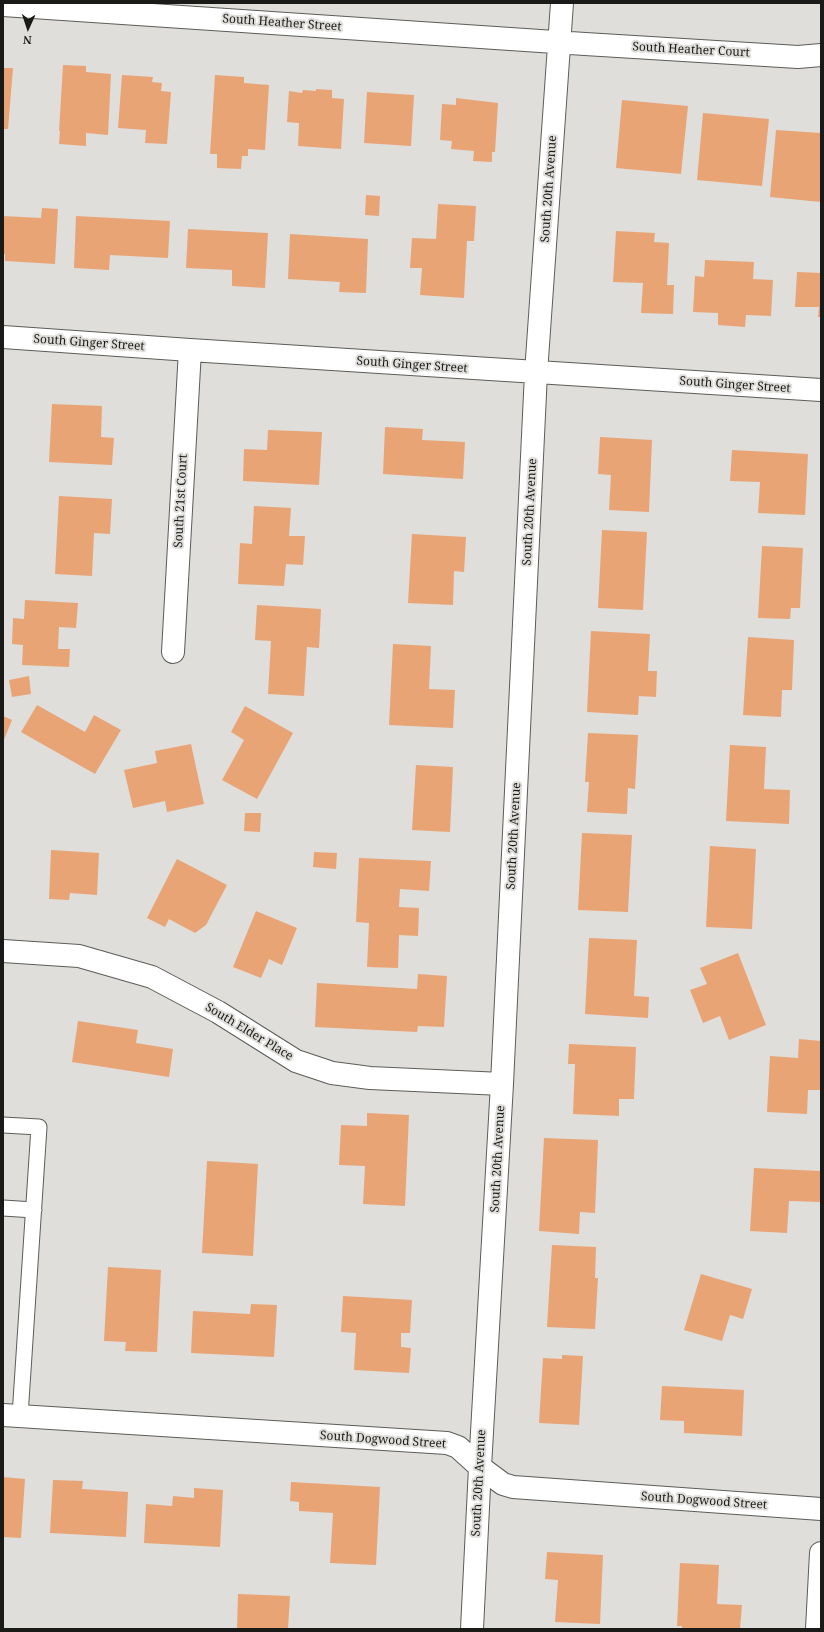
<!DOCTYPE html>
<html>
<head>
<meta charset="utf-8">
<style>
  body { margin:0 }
  #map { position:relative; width:824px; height:1632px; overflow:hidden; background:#dfdeda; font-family:"Noto Serif",serif }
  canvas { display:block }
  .frame { position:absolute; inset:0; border:4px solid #1a1a18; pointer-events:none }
  .north { position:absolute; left:8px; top:8px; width:40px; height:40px; -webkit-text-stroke:3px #dfdeda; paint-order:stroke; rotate:183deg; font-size:11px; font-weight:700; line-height:16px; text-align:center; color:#1a1a18 }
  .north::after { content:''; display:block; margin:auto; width:14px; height:18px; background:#1a1a18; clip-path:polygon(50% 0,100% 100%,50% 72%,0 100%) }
</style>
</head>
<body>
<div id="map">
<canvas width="824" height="1632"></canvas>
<div class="frame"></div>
<div class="north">N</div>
</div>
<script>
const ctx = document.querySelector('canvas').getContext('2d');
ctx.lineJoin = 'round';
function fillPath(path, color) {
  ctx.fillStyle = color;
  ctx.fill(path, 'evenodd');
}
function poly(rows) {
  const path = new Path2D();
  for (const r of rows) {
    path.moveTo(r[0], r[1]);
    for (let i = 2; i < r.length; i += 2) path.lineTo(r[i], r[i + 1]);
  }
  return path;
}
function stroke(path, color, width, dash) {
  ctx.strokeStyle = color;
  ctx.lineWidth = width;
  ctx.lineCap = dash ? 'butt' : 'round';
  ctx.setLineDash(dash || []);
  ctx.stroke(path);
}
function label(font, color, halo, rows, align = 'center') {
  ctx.font = font + ' "Noto Serif",serif';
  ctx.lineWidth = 4;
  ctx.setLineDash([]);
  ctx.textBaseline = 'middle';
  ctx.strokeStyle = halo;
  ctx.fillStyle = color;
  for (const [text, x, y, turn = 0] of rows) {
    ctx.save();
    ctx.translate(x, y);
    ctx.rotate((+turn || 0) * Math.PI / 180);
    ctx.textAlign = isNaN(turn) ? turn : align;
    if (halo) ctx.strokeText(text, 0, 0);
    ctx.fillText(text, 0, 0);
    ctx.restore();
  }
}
fillPath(poly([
  [63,65,86,66,86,72,111,74,108,135,86,133,86,146,59,144,60,131,59,131],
  [3,68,13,68,8,129,3,129],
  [122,75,153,77,152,82,162,83,161,91,171,92,167,144,145,143,146,130,118,128],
  [215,75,244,77,244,83,269,85,265,150,248,149,248,156,242,156,241,169,217,168,217,154,210,154],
  [316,89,332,90,332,98,344,99,341,149,298,146,299,123,287,122,289,91,302,93,303,90,316,91],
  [367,92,414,95,411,146,364,143],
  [456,98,498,103,495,152,492,152,492,162,473,161,474,151,451,149,452,141,440,140,442,104,456,105],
  [622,100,688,106,681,174,616,168],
  [703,113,769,119,762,186,697,180],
  [776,130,821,133,821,202,770,197],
  [366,195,380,196,379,216,365,215],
  [438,204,476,206,474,241,467,241,464,298,420,295,422,268,410,268,412,238,436,239],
  [42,208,58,209,55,264,5,261,5,254,3,254,3,216,41,218],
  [76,216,170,221,168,258,110,255,109,270,74,268],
  [188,229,268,233,265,288,232,286,232,270,186,268],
  [616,231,655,233,654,242,669,243,667,285,674,285,673,314,641,313,643,283,613,282],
  [290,234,368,239,366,293,339,292,340,282,288,279],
  [705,260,754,262,753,279,773,280,771,316,746,315,745,327,718,325,718,313,693,312,695,276,704,277],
  [797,272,821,273,821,317,818,317,819,307,795,307],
  [52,404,102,406,101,437,114,438,112,465,49,462],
  [385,427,423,429,422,440,465,442,463,479,383,474],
  [268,430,322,432,319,485,243,481,244,449,267,450],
  [600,437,652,440,649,512,609,510,611,475,598,474],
  [732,450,808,454,805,515,758,513,760,482,730,481],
  [59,496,112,499,110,534,94,533,92,576,55,574],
  [254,506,291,508,289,536,305,536,303,565,286,564,284,586,238,584,240,543,252,544],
  [602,530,647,532,643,610,598,608],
  [412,534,466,537,464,572,454,571,453,605,408,603],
  [762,546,803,548,800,608,791,608,790,619,758,618],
  [25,600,78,603,76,628,59,627,58,649,70,649,69,667,22,665,23,645,12,644,13,618,24,619],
  [257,605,321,609,319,648,307,647,304,696,268,694,271,641,255,640],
  [591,631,650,634,648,671,657,671,656,697,639,696,638,715,587,712],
  [748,637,794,640,792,690,782,690,781,717,743,715],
  [393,644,431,646,429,689,455,690,453,728,389,725],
  [29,676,31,694,12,697,9,680],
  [37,705,85,732,94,715,121,730,95,774,21,732],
  [245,706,293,733,257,799,222,780,244,740,231,732],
  [3,716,12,720,3,742],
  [588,733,638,735,635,789,628,788,627,814,587,812,589,782,585,782],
  [191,744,204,804,167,812,165,801,133,808,124,770,157,763,155,751],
  [730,745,766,747,764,789,790,790,789,824,726,821],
  [416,765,453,767,450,832,412,830],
  [245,813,261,813,260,832,244,831],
  [582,833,632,835,628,912,578,910],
  [710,846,756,849,752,929,706,927],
  [51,850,99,853,97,895,70,893,69,900,49,899],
  [314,852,337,853,336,869,313,867],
  [359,858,431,861,429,891,400,889,399,907,419,908,418,936,399,935,398,968,367,967,369,923,356,922],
  [177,859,227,885,206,925,195,933,169,919,165,927,147,918],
  [256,911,297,928,282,965,269,959,261,978,233,967],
  [589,938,637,940,634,996,649,997,648,1018,585,1014],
  [738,953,766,1025,729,1040,720,1016,703,1023,690,990,707,984,700,968],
  [418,974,447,976,444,1027,418,1026,417,1032,315,1027,317,983,417,989],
  [78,1021,138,1030,136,1043,173,1049,169,1077,72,1062],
  [799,1039,821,1041,821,1090,808,1090,807,1114,767,1112,770,1056,798,1058],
  [569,1044,636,1047,634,1099,619,1099,619,1116,573,1114,575,1064,568,1064],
  [367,1113,409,1115,405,1206,363,1204,365,1166,339,1165,341,1125,367,1126],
  [544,1138,598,1140,595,1213,580,1212,579,1234,539,1231],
  [207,1161,258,1164,253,1256,202,1253],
  [754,1168,821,1171,821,1202,789,1201,787,1233,750,1231],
  [552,1245,596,1247,595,1278,598,1278,595,1329,547,1327],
  [108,1267,161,1270,157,1352,125,1351,126,1342,104,1341],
  [701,1274,752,1289,743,1319,730,1315,722,1341,684,1330],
  [343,1296,412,1300,410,1333,401,1333,401,1347,411,1348,409,1373,354,1370,356,1333,341,1332],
  [251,1304,277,1305,274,1357,191,1353,193,1311,250,1314],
  [562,1355,583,1356,579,1425,539,1423,543,1358,562,1359],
  [662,1386,744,1390,742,1436,684,1433,684,1421,660,1420],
  [3,1477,25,1479,21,1538,3,1537],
  [53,1480,83,1481,82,1489,128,1492,126,1537,50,1533],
  [291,1482,380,1487,376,1565,330,1563,333,1513,299,1511,299,1502,290,1501],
  [194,1488,223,1490,220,1547,144,1543,146,1504,172,1506,173,1496,194,1498],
  [547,1552,603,1555,600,1624,555,1622,558,1580,545,1579],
  [680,1563,719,1565,717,1604,742,1605,740,1629,682,1629,682,1626,677,1626],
  [238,1594,290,1596,288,1629,237,1629]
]), '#e9a476');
const service = poly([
  [3,1125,39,1127,20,1416],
  [3,1208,34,1210]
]);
const minor = poly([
  [3,5,585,44,798,57,821,55],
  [3,337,190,350,821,390],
  [173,652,190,350],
  [3,951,79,956,152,977,218,1012,296,1061,332,1073,370,1078,502,1084],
  [3,1415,447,1443,458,1447,480,1467,503,1484,513,1487,821,1509],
  [472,1629,480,1467,502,1084,536,373,562,3],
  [817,1629,821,1553]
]);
stroke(service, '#5c5c58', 17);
stroke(minor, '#5c5c58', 24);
stroke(service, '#fff', 15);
stroke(minor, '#fff', 22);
label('12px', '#1a1a18', '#dfdeda', [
  ["South Heather Street",282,23,4],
  ["South Heather Court",691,50,3],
  ["South 20th Avenue",549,189,-86],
  ["South Ginger Street",89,343,4],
  ["South Ginger Street",412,365,4],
  ["South Ginger Street",735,385,4],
  ["South 21st Court",181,501,-87],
  ["South 20th Avenue",530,512,-87],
  ["South 20th Avenue",514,836,-87],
  ["South Elder Place",249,1032,31],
  ["South 20th Avenue",498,1159,-87],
  ["South Dogwood Street",383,1440,4],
  ["South 20th Avenue",479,1483,-87],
  ["South Dogwood Street",704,1501,4]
]);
</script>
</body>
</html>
